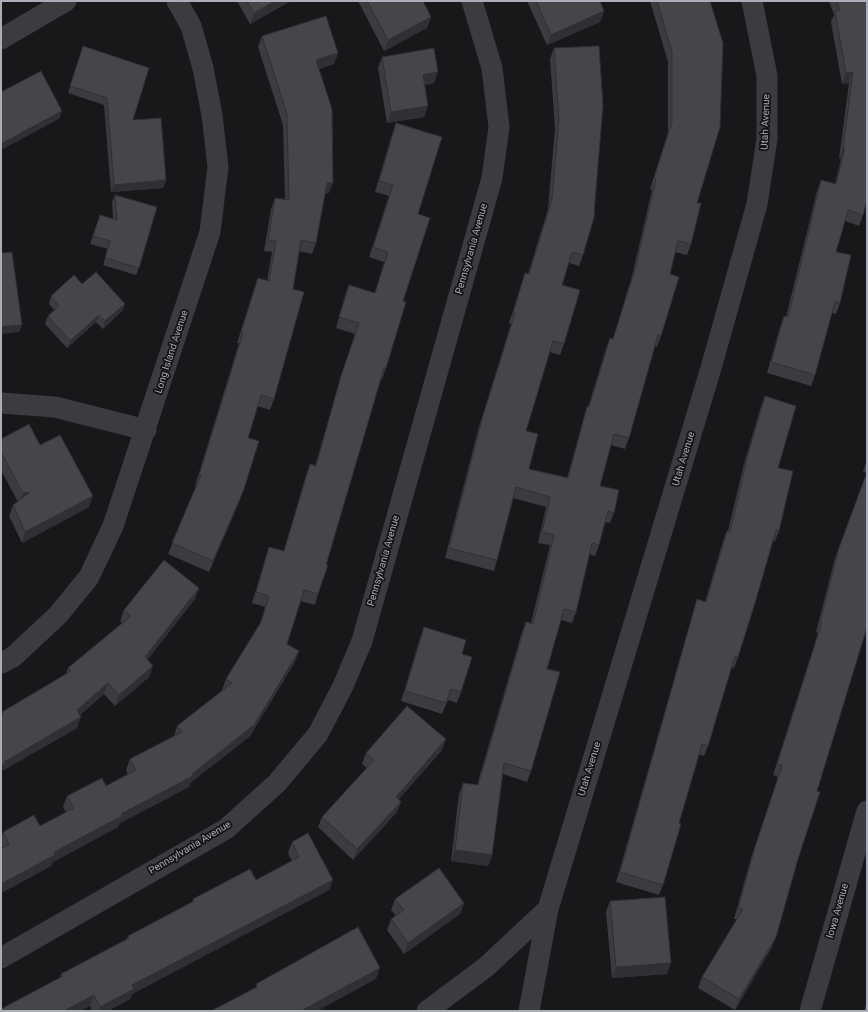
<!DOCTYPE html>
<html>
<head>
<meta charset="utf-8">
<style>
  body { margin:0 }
  #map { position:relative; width:868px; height:1012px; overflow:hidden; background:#18181a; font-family:Roboto,sans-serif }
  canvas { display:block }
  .frame { position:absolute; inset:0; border:2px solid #abaeb9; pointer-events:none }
</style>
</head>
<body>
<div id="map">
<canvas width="868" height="1012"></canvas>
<div class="frame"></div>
</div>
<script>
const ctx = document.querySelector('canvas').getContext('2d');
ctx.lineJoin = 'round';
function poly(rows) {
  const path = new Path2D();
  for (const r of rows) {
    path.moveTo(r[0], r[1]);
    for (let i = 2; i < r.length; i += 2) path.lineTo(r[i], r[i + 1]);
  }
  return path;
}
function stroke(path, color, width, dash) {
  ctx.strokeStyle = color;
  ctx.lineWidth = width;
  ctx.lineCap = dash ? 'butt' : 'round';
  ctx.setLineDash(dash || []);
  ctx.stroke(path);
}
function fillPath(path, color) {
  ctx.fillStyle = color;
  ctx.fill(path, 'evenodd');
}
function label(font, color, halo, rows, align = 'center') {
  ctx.font = font + ' Roboto,sans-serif';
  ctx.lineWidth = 3.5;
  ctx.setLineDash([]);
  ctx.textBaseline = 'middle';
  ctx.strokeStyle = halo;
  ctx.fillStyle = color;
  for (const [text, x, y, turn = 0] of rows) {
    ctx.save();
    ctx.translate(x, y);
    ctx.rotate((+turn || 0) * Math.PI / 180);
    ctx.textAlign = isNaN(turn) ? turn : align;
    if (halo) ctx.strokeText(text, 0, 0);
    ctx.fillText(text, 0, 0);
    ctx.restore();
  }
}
stroke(poly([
  [1,39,66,1],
  [1,403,55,407,146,430],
  [1,663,13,657,58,615,89,577,113,526,210,232,218,167,212,115,203,68,191,26,177,1],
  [1,958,226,829,277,783,318,734,343,686,362,641,492,178,499,127,492,68,472,1],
  [427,1011,486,967,548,909],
  [529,1011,548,909,711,368,757,204,767,139,767,76,752,1],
  [810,1011,867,811]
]), '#3b3b40', 21);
fillPath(poly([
  [237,1,291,1,250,24],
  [358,1,423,1,431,17,427,28,384,51],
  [527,1,600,1,604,11,600,22,547,45],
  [650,1,710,1,697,203,691,244,687,255,675,252,670,274,661,336,657,347,655,346,629,438,625,449,611,445,600,486,614,513,610,523,605,522,599,545,595,556,589,554,576,612,572,623,561,620,547,669,531,771,527,782,503,774,492,855,488,866,451,861,459,794,463,783,477,785,522,632,526,622,531,623,550,545,538,543,546,507,513,498,497,560,494,571,445,558,478,430,511,324,509,323,525,273,528,274,548,209,555,128,550,59,554,48,583,255,579,266,569,263,562,285,564,344,560,355,550,352,526,431,529,469,567,478,584,417,587,407,588,407,606,349,610,338,613,339,632,276,652,190,650,189,668,132,668,62],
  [829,1,867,1,863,215,859,226,845,221,836,252,840,303,836,314,832,313,815,375,811,386,767,373,780,327,784,316,786,317,817,191,821,180,835,184,841,159,839,159,849,83,842,84,831,22,834,15],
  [262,36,338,53,334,64,319,69,329,193,325,193,316,243,312,254,299,251,274,399,270,410,257,406,248,438,240,500,209,572,168,554,196,486,195,486,239,343,237,343,254,289,258,278,267,281,272,252,264,251,271,209,275,198,285,199,283,125,258,47],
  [83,46,133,120,166,180,163,188,111,192,104,105,68,93],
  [382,57,434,83,425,85,424,117,387,123,378,68],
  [396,123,418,214,403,301,386,368,382,379,381,379,326,565,318,594,315,605,301,601,287,644,295,662,250,736,190,783,189,787,120,823,118,827,53,862,51,866,1,893,1,849,2,848,1,847,1,837,3,832,40,826,66,812,63,807,67,796,106,786,128,774,126,770,130,759,174,736,177,726,222,691,222,690,226,679,260,624,265,607,252,603,266,557,269,547,284,551,306,475,310,464,315,466,338,387,355,334,336,328,345,296,349,285,375,293,384,262,369,257,389,196,375,192,392,134],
  [115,195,139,268,136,275,103,265,108,249,90,244,100,215,113,219,112,202],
  [82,284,125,304,122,311,103,329,96,322,67,348,45,324,48,316,54,310,49,304,51,296],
  [765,396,778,468,779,531,775,541,773,541,738,657,734,668,731,667,708,746,704,756,699,755,679,823,663,885,659,895,616,882,694,610,697,599,705,602,723,541,727,531,728,531,744,464,761,406],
  [1,439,40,445,89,507,22,543,9,516,13,505,18,502,1,470],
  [867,459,867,627,817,791,776,937,772,947,735,1010,698,988,702,977,737,919,734,919,751,858,778,777,773,775,818,633,816,632,835,558,867,473,863,472],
  [199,588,195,599,147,660,149,677,115,706,104,694,80,715,77,728,2,771,1,775,1,714,2,712,66,674,68,668,122,623,120,621,124,610],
  [424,627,462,654,461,692,457,703,448,700,442,714,401,701,420,638],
  [446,739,442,750,399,799,401,802,397,812,353,860,318,827,322,817,367,768,362,764,366,753],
  [292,842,333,880,329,890,132,994,130,999,108,1011,92,1011,90,1006,60,977,61,974,127,939,128,936,192,903,193,899,256,880,292,861,288,853],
  [395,899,464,903,460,914,404,954,387,930,391,919,396,916,391,910],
  [610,901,667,974,612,978,606,912],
  [867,1001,867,1011,864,1011]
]), '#3b3b40');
fillPath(poly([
  [275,1,291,1,250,24,254,13],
  [604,11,600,22,547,45,551,35],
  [431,17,427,28,384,51,388,40],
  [338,53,334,64,312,71,316,60],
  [438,72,434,83,419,86,423,75],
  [853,72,849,83,842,84,846,73],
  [428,106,424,117,387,123,391,112],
  [62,111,59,119,1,150,1,144],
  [843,148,845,148,841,159,839,159],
  [166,180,163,188,111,192,114,185],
  [327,183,333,183,329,193,323,194],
  [125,304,122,311,103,329,105,321],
  [99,315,96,322,67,348,70,341],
  [22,325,19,332,1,334,1,327],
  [244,489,240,500,209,572,213,561],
  [30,492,19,504,23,493],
  [93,496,89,507,22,543,25,532],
  [199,588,195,599,141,668,145,657],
  [299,651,295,662,250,736,190,783,189,787,120,823,118,827,53,862,51,866,1,893,1,884,121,814,192,774],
  [153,666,149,677,115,706,119,695],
  [108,683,104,694,73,721,77,710],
  [81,717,77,728,2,771,1,775,1,766,4,762],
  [446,739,442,750,392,807,396,797],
  [401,802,397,812,353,860,357,849],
  [455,850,492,855,488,866,451,861],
  [333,880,329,890,132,994,130,999,108,1011,98,1011,100,1007,132,985],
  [464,903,460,914,404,954,408,943],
  [776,937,772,947,735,1010,739,999],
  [671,963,667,974,612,978,616,967],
  [380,968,376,979,317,1011,301,1011],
  [94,995,90,1006,81,1011,64,1011]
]), '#303034');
const building = poly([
  [247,1,275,1,254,13,247,1],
  [367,1,423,1,431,17,388,40,367,1],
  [536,1,600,1,604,11,551,35,536,1],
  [657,1,710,1,723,43,720,127,697,203,701,203,691,244,678,241,670,274,679,277,661,336,658,335,629,438,614,434,600,486,619,490,614,513,608,511,599,545,592,543,576,612,564,609,547,669,560,672,531,771,504,763,492,855,455,850,463,783,478,785,526,622,533,624,554,535,542,532,550,497,516,487,497,560,449,548,482,419,515,313,513,313,525,273,529,274,552,199,559,118,554,48,599,46,603,105,594,213,595,214,583,255,572,252,562,285,580,290,564,344,553,341,526,431,538,434,529,469,568,478,587,407,589,407,610,338,613,339,636,266,656,179,654,178,672,122,672,52,657,1],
  [837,1,867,1,867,200,863,215,848,210,836,252,851,255,840,303,835,302,815,375,771,362,784,316,788,317,821,180,836,184,845,148,843,148,853,72,846,73,835,11,840,10,837,1],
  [326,16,338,53,316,60,332,109,333,183,327,183,316,243,301,240,293,289,304,292,274,399,261,395,248,438,259,441,244,489,213,561,172,543,201,475,199,475,243,333,241,332,258,278,269,281,276,241,268,240,275,198,289,200,287,114,262,36,326,16],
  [83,46,149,68,133,120,161,118,166,180,114,185,107,98,70,86,83,46],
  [434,48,438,72,423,75,428,106,391,112,382,57,434,48],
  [41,71,62,111,1,144,1,92,41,71],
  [396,123,442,137,418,214,430,218,403,301,406,302,386,368,384,368,326,565,328,565,318,594,304,590,287,644,299,651,254,725,192,774,193,776,121,814,122,816,54,852,55,855,1,884,1,849,9,844,3,832,34,815,40,826,74,808,67,796,102,778,106,786,136,770,130,759,182,732,177,726,232,683,226,679,261,622,269,596,256,592,269,547,284,551,310,464,316,466,341,376,359,323,339,317,349,285,375,293,388,252,373,247,393,185,379,181,396,123],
  [115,195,157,207,139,268,105,258,110,241,93,236,100,215,117,220,115,195],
  [12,252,22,325,1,327,1,253,12,252],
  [96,272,125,304,105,321,99,315,70,341,48,316,59,306,51,296,74,275,82,284,96,272],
  [765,396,796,406,778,468,793,471,779,531,776,530,755,603,738,657,735,656,708,746,702,744,679,823,681,824,663,885,620,872,697,599,706,602,727,531,730,532,748,454,765,396],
  [29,424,40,445,60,435,93,496,25,532,13,505,30,492,23,493,1,452,1,439,29,424],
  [867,472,867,627,817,791,820,792,798,859,776,937,739,999,702,977,743,909,738,908,755,847,782,766,777,764,822,622,820,622,839,548,867,472],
  [164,560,199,588,145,657,153,666,119,695,108,683,77,710,81,717,4,762,5,764,1,766,1,715,3,714,2,712,71,671,68,668,131,616,124,610,164,560],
  [424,627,466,640,462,654,472,657,461,692,451,689,446,703,405,691,424,627],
  [407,706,446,739,396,797,401,802,357,849,322,817,374,760,366,753,407,706],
  [308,833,333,880,132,985,134,989,100,1007,94,995,64,1011,1,1011,1,1009,63,976,61,974,129,938,128,936,194,901,193,899,250,869,256,880,299,857,292,842,308,833],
  [439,868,464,903,408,943,391,919,404,910,395,899,439,868],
  [665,897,671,963,616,967,610,901,665,897],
  [358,927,380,968,301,1011,211,1011,257,987,256,984,358,927]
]);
fillPath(building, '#45454a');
stroke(building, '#303034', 1);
label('10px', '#abaeb9', '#131315', [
  ["Utah Avenue",766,122,-88],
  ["Pennsylvania Avenue",472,249,-74],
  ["Long Island Avenue",172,352,-72],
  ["Utah Avenue",684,459,-73],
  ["Pennsylvania Avenue",384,561,-74],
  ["Utah Avenue",590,769,-73],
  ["Pennsylvania Avenue",190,848,-31],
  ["Iowa Avenue",838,911,-74]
]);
</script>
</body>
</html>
